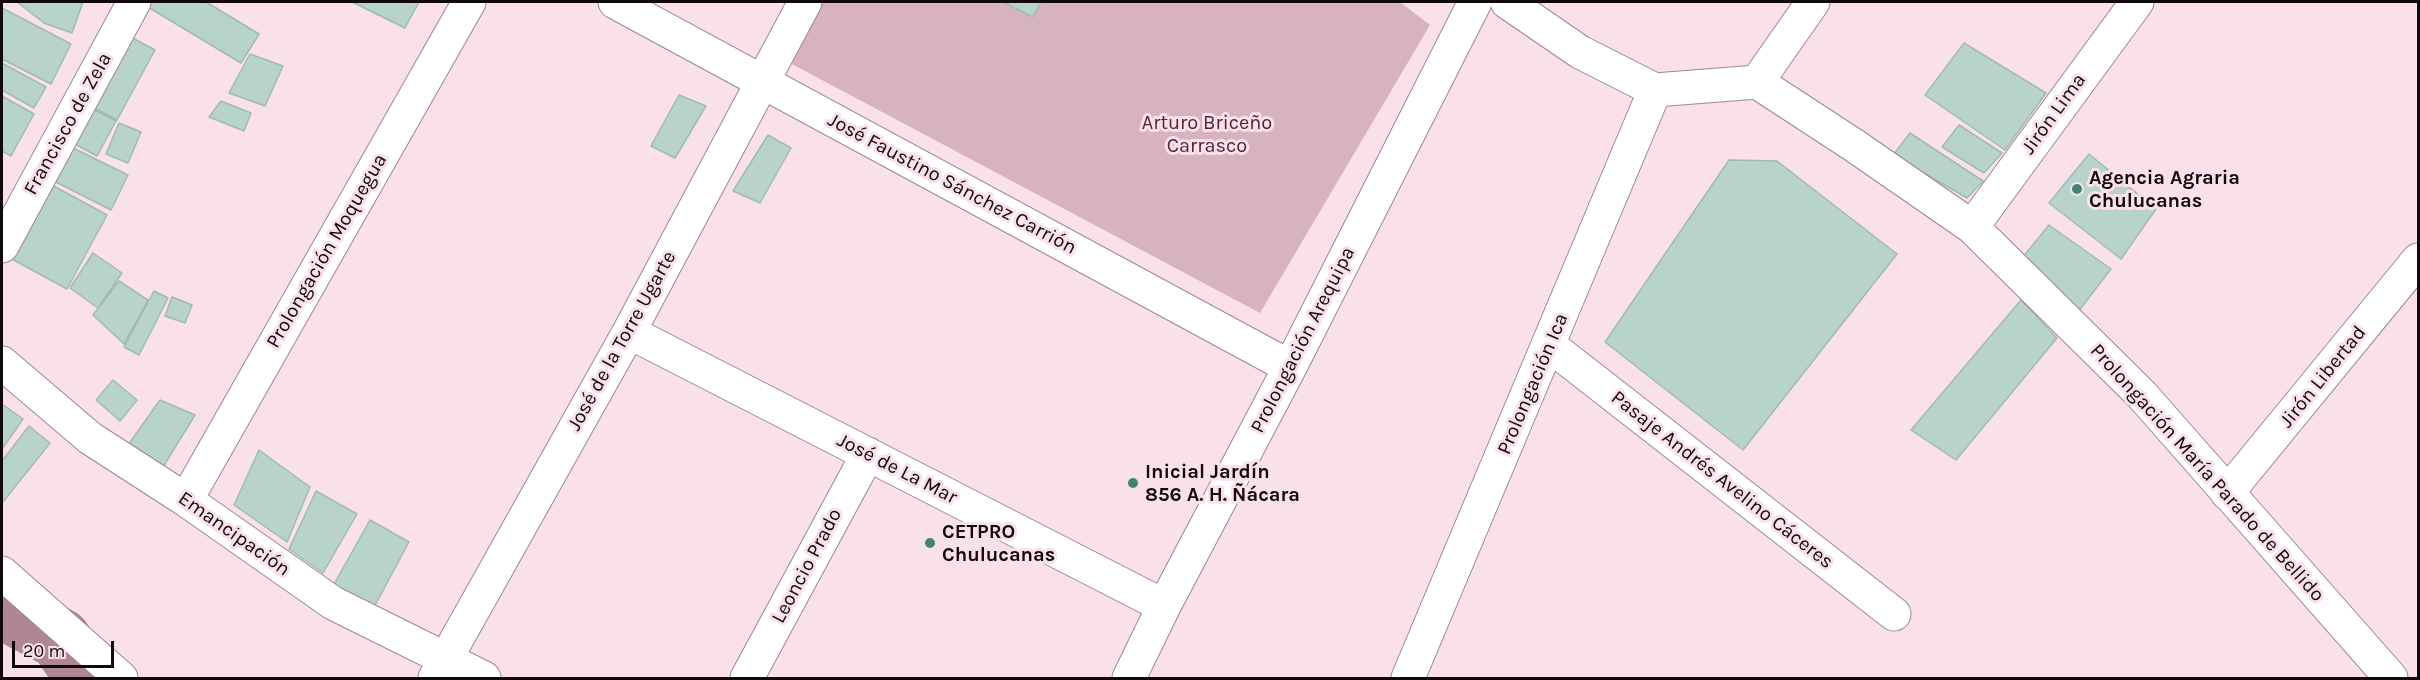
<!DOCTYPE html>
<html>
<head>
<meta charset="utf-8">
<style>
  body { margin:0 }
  #map { position:relative; width:2420px; height:680px; overflow:hidden; background:#fae0e7; font-family:Karla,sans-serif }
  canvas { display:block }
  .frame { position:absolute; inset:0; border:3px solid #11090c; pointer-events:none }
  .scale { position:absolute; left:12px; top:641px; width:102px; height:27px; box-sizing:border-box; border:3px solid #11090c; border-top:0; padding-left:8px; font-size:18px; line-height:21px; white-space:nowrap; color:#11090c; -webkit-text-stroke:4px #fae0e7; paint-order:stroke }
</style>
</head>
<body>
<div id="map">
<canvas width="2420" height="680"></canvas>
<div class="frame"></div>
<div class="scale">20 m</div>
</div>
<script>
const ctx = document.querySelector('canvas').getContext('2d');
ctx.lineJoin = 'round';
function fillPath(path, color) {
  ctx.fillStyle = color;
  ctx.fill(path, 'evenodd');
}
function poly(rows) {
  const path = new Path2D();
  for (const r of rows) {
    path.moveTo(r[0], r[1]);
    for (let i = 2; i < r.length; i += 2) path.lineTo(r[i], r[i + 1]);
  }
  return path;
}
function stroke(path, color, width, dash) {
  ctx.strokeStyle = color;
  ctx.lineWidth = width;
  ctx.lineCap = dash ? 'butt' : 'round';
  ctx.setLineDash(dash || []);
  ctx.stroke(path);
}
function label(font, color, halo, rows, align = 'center') {
  ctx.font = font + ' Karla,sans-serif';
  ctx.lineWidth = 6;
  ctx.setLineDash([]);
  ctx.textBaseline = 'middle';
  ctx.strokeStyle = halo;
  ctx.fillStyle = color;
  for (const [text, x, y, turn = 0] of rows) {
    ctx.save();
    ctx.translate(x, y);
    ctx.rotate((+turn || 0) * Math.PI / 180);
    ctx.textAlign = isNaN(turn) ? turn : align;
    if (halo) ctx.strokeText(text, 0, 0);
    ctx.fillText(text, 0, 0);
    ctx.restore();
  }
}
fillPath(poly([
  [823,2,1400,2,1430,25,1260,313,790,63]
]), '#d7b3be');
stroke(poly([
  [2,608,60,639,86,678]
]), '#af8693', 62);
const building = poly([
  [17,2,83,2,72,33,44,23,17,2],
  [145,2,206,2,259,34,241,63,143,4,145,2],
  [352,2,419,2,405,28,352,2],
  [1003,2,1041,2,1033,17,1003,2],
  [2,8,71,44,51,84,2,59,2,8],
  [129,36,155,50,117,120,91,106,129,36],
  [1964,43,2046,93,2005,150,1925,95,1964,43],
  [250,54,283,66,265,106,229,93,250,54],
  [2,63,46,87,34,108,2,90,2,63],
  [679,95,706,106,675,158,651,146,679,95],
  [2,96,34,114,11,156,2,151,2,96],
  [221,101,251,113,244,131,209,117,221,101],
  [89,107,116,121,97,156,71,142,89,107],
  [119,123,141,132,128,163,106,154,119,123],
  [1959,125,2002,153,1984,173,1942,147,1959,125],
  [1910,133,1983,181,1967,198,1893,155,1910,133],
  [768,135,791,148,760,203,733,191,768,135],
  [69,146,128,175,111,210,52,180,69,146],
  [2089,154,2156,209,2121,259,2049,203,2089,154],
  [1729,160,1777,161,1897,254,1743,450,1605,342,1729,160],
  [50,184,107,215,67,289,10,258,50,184],
  [2049,225,2111,269,2078,312,2018,263,2049,225],
  [93,253,122,273,98,308,70,288,93,253],
  [119,281,148,300,124,344,93,315,119,281],
  [154,291,168,298,139,355,124,347,154,291],
  [172,297,192,305,185,323,165,316,172,297],
  [2021,300,2057,338,1956,460,1911,430,2021,300],
  [113,380,137,400,120,421,96,400,113,380],
  [160,400,195,415,160,472,126,448,160,400],
  [2,404,23,419,2,449,2,404],
  [29,426,50,443,2,503,2,461,29,426],
  [259,450,310,487,287,542,234,505,259,450],
  [316,491,357,514,323,573,289,549,316,491],
  [370,520,409,542,373,609,333,586,370,520]
]);
fillPath(building, '#b7d3cc');
stroke(building, '#a0bbb5', 1.5);
const minor = poly([
  [615,2,1290,367],
  [1507,2,1580,52,1655,90,1757,82],
  [1757,82,1855,146,1972,227,2142,395,2391,678],
  [1757,82,1813,2],
  [1972,227,2137,2],
  [2,246,134,2],
  [629,332,1164,606],
  [1549,345,1894,614],
  [2,363,90,438,186,500,333,603,484,678],
  [2227,493,2418,260],
  [186,500,469,2],
  [2,573,121,678],
  [435,678,629,332,805,2],
  [747,678,868,454],
  [1129,678,1164,606,1290,367,1475,2],
  [1408,678,1655,90]
]);
stroke(minor, '#9f878e', 35);
stroke(minor, '#fff', 33);
for (const [x, y, r, color] of [
  [2077,189,6,"#418477"],
  [1133,483,6,"#418477"],
  [930,543,6,"#418477"]
]) {
  const dot = new Path2D();
  dot.arc(x, y, r, 0, 2 * Math.PI);
  ctx.fillStyle = color;
  ctx.fill(dot);
  stroke(dot, '#fae0e7', 2);
}
label('20px', '#11090c', '#fae0e7', [
  ["Jirón Lima",2054,114,-54],
  ["Francisco de Zela",68,124,-61],
  ["José Faustino Sánchez Carrión",952,184,28],
  ["Prolongación Moquegua",327,251,-60],
  ["Prolongación Arequipa",1303,340,-63],
  ["José de la Torre Ugarte",622,341,-61],
  ["Jirón Libertad",2323,377,-51],
  ["Prolongación Ica",1533,384,-67],
  ["José de La Mar",897,469,27],
  ["Prolongación María Parado de Bellido",2207,473,48],
  ["Pasaje Andrés Avelino Cáceres",1722,480,38],
  ["Emancipación",234,534,35],
  ["Leoncio Prado",807,566,-62]
]);
label('20px', '#541f34', '#fae0e7', [
  ["Arturo Briceño",1207,123],
  ["Carrasco",1207,146]
]);
label('bold 20px', '#11090c', '#fae0e7', [
  ["Agencia Agraria",2089,178],
  ["Chulucanas",2089,201],
  ["Inicial Jardín",1145,472],
  ["856 A. H. Ñácara",1145,495],
  ["CETPRO",942,532],
  ["Chulucanas",942,555]
], 'left');
</script>
</body>
</html>
